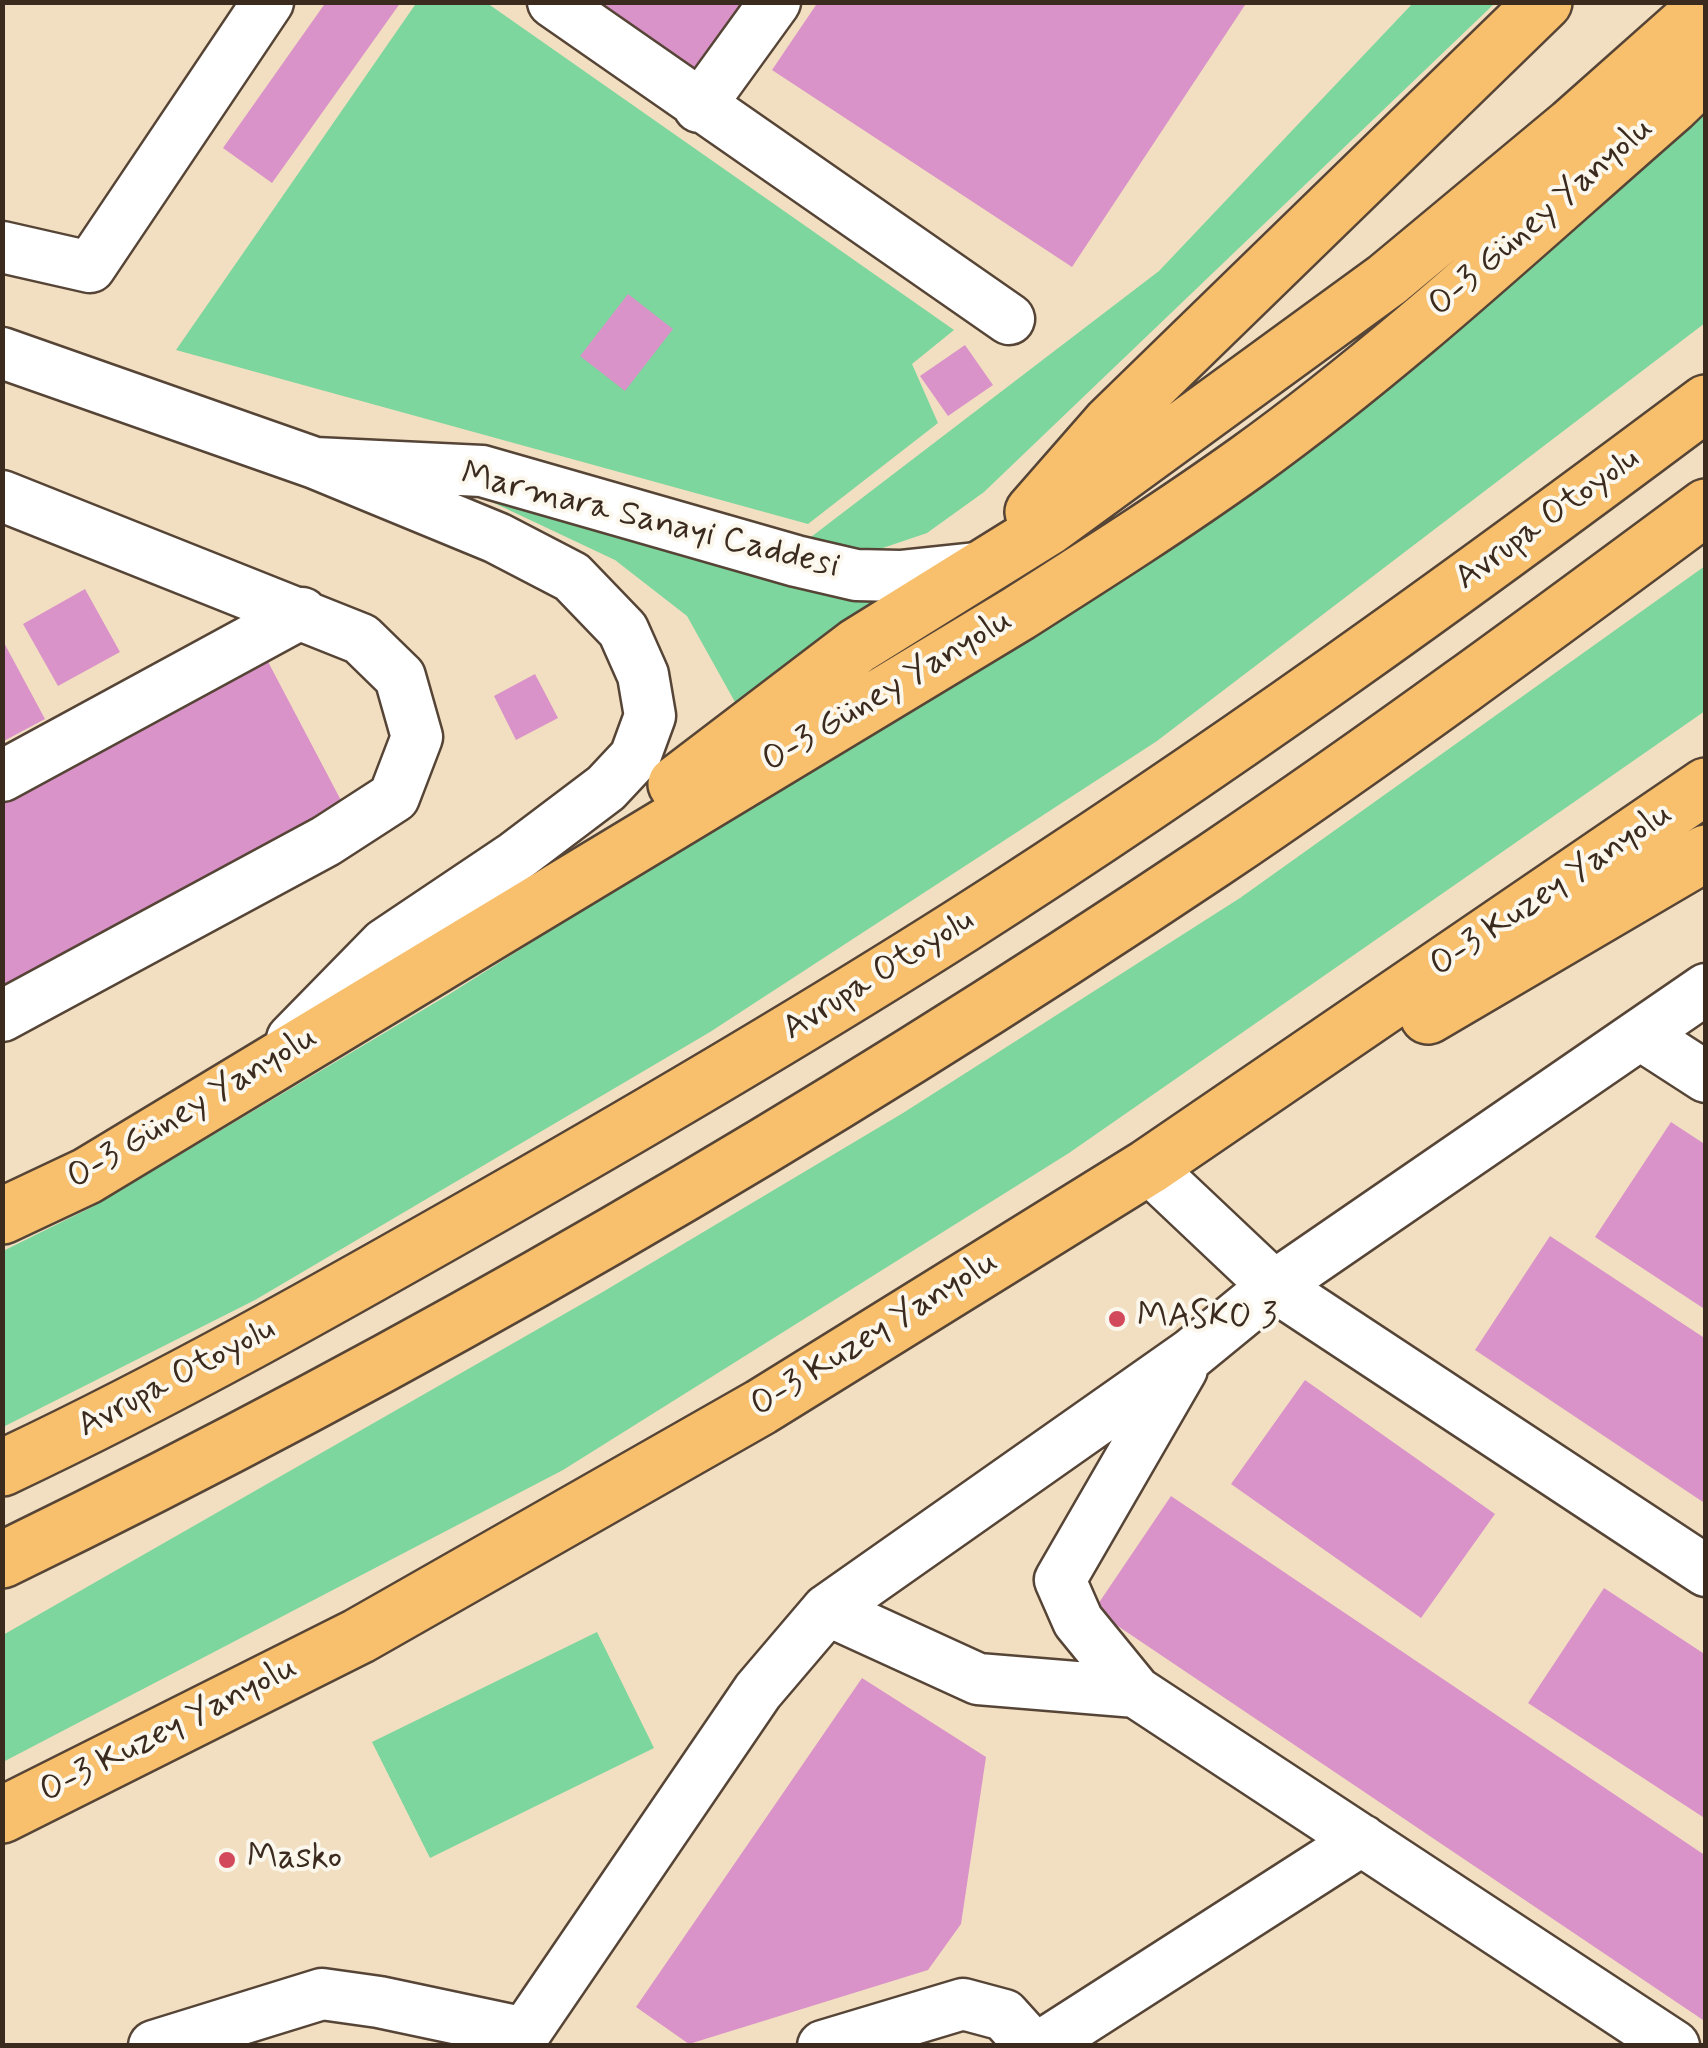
<!DOCTYPE html>
<html>
<head>
<meta charset="utf-8">
<style>
  body { margin:0 }
  #map { position:relative; width:1708px; height:2048px; overflow:hidden; background:#f2dfc1; font-family:Mynerve,sans-serif }
  canvas { display:block }
  .frame { position:absolute; inset:0; border:5px solid #3b2a1e; pointer-events:none }
</style>
</head>
<body>
<div id="map">
<canvas width="1708" height="2048"></canvas>
<div class="frame"></div>
</div>
<script>
const g = document.querySelector('canvas').getContext('2d');
g.lineJoin = 'round';
function fillPath(path, color) {
  g.fillStyle = color;
  g.fill(path, 'evenodd');
}
function strokePath(path, color, width, dash) {
  g.strokeStyle = color;
  g.lineWidth = width;
  g.lineCap = dash ? 'butt' : 'round';
  g.setLineDash(dash || []);
  g.stroke(path);
}
function write(font, color, halo, rows, align = 'center') {
  g.font = font + ' Mynerve,sans-serif';
  g.lineWidth = 8;
  g.setLineDash([]);
  g.textBaseline = 'middle';
  g.strokeStyle = halo;
  g.fillStyle = color;
  for (const [text, x, y, turn = 0] of rows) {
    g.save();
    g.translate(x, y);
    g.rotate((+turn || 0) * Math.PI / 180);
    g.textAlign = isNaN(turn) ? turn : align;
    if (halo) g.strokeText(text, 0, 0);
    g.fillText(text, 0, 0);
    g.restore();
  }
}
fillPath(new Path2D(`
  M 417,2 L 487,3 L 954,330 L 912,364 L 938,423 L 808,524 L 176,350 Z
  M 1413,3 L 1495,3 L 984,492 L 927,533 L 871,552 L 811,537 L 1159,271 Z
  M 1705,111 L 1705,323 L 1157,741 L 710,1032 L 255,1300 L 3,1427 L 3,1251 L 92,1207 L 448,995 L 894,714 L 1130,575 L 1369,397 Z
  M 492,502 L 879,604 L 740,711 L 687,616 L 615,560 Z
  M 1705,566 L 1705,711 L 1069,1153 L 563,1470 L 3,1762 L 3,1635 L 601,1293 L 903,1113 L 1240,898 Z
  M 597,1632 L 654,1748 L 430,1858 L 372,1742 Z`), '#7cd69d');
fillPath(new Path2D(`
  M 326,2 L 401,2 L 272,183 L 223,148 Z
  M 576,2 L 743,2 L 689,80 Z
  M 818,2 L 1247,2 L 1072,267 L 772,70 Z
  M 628,294 L 673,329 L 625,391 L 580,356 Z
  M 965,345 L 993,385 L 948,416 L 920,376 Z
  M 85,589 L 120,652 L 58,686 L 23,624 Z
  M 2,639 L 45,719 L 2,742 Z
  M 265,656 L 345,808 L 2,995 L 2,799 Z
  M 535,674 L 558,718 L 516,740 L 494,696 Z
  M 1671,1122 L 1706,1145 L 1706,1310 L 1595,1237 Z
  M 1550,1236 L 1706,1339 L 1706,1504 L 1475,1350 Z
  M 1305,1380 L 1495,1514 L 1421,1618 L 1231,1484 Z
  M 1171,1496 L 1706,1856 L 1706,2022 L 1094,1610 Z
  M 1604,1588 L 1706,1655 L 1706,1819 L 1528,1703 Z
  M 862,1678 L 986,1757 L 961,1924 L 928,1970 L 689,2044 L 636,2007 Z`), '#d993c8');
const minor = new Path2D(`
  M 553,2 L 1009,319
  M 699,107 L 775,2
  M 2,247 L 90,267 L 268,2
  M 2,353 L 315,463
  M 2,496 L 361,639 L 400,677 L 417,737 L 394,797 L 326,841 L 2,1016
  M 2,776 L 302,613
  M 1641,1035 L 1706,1077
  M 292,1039 L 385,944 L 516,856 L 606,788 L 635,757 L 650,716 L 643,675 L 623,630 L 572,577 L 497,538 L 315,463 L 482,471 L 796,561 L 856,575 L 900,576 L 985,567
  M 1148,1167 L 1274,1286 L 1706,1571
  M 827,1610 L 978,1679 L 1136,1692 L 1674,2046
  M 1136,1692 L 1078,1621 L 1060,1580 L 1182,1369
  M 154,2046 L 322,1994 L 379,2002 L 525,2033
  M 516,2046 L 758,1691 L 827,1610 L 1191,1354 L 1274,1286 L 1706,989
  M 823,2046 L 963,2004 L 1004,2015 L 1032,2046
  M 1041,2046 L 1362,1840`);
const major = new Path2D(`
  M 1033,512 L 1110,424 L 1544,2
  M 676,784 L 857,646 L 1047,528 L 1387,280 L 1572,126 L 1706,7
  M 1428,1016 L 1706,853
  M 2,1216 L 87,1176 L 1019,613 C 1096,564 1173,515 1247,462 C 1397,354 1533,226 1672,105 L 1706,72
  M 2,1815 L 359,1636 L 761,1407 L 1148,1167 L 1706,786`);
const highway = new Path2D(`
  M 2,1468 C 170,1389 332,1297 492,1206 C 650,1116 808,1023 961,926 C 1217,763 1463,585 1706,403
  M 2,1560 C 422,1356 827,1119 1214,860 C 1382,747 1544,627 1706,507`);
strokePath(minor, '#564536', 55);
strokePath(major, '#564536', 60);
strokePath(highway, '#564536', 60);
strokePath(minor, '#fff', 50);
strokePath(major, '#f8bf6c', 55);
strokePath(highway, '#f8bf6c', 55);
for (const [x, y, r, color] of [
  [1117,1319,10,"#d1495b"],
  [227,1860,10,"#d1495b"]
]) {
  const dot = new Path2D();
  dot.arc(x, y, r, 0, 2 * Math.PI);
  g.fillStyle = color;
  g.fill(dot);
  strokePath(dot, '#fbf7ec', 4);
}
write('35px', '#3b2a1e', '#fbf7ec', [
  ["O-3 Güney Yanyolu",1542,218,-41],
  ["Avrupa Otoyolu",1548,520,-36],
  ["Marmara Sanayi Caddesi",650,522,14],
  ["O-3 Güney Yanyolu",888,692,-31],
  ["O-3 Kuzey Yanyolu",1552,891,-34],
  ["Avrupa Otoyolu",879,976,-32],
  ["O-3 Güney Yanyolu",193,1109,-31],
  ["O-3 Kuzey Yanyolu",875,1335,-32],
  ["Avrupa Otoyolu",177,1379,-28],
  ["O-3 Kuzey Yanyolu",169,1731,-27]
]);
write('35px', '#3b2a1e', '#fbf7ec', [
  ["MASKO 3",1137,1319],
  ["Masko",247,1860]
], 'left');
</script>
</body>
</html>
